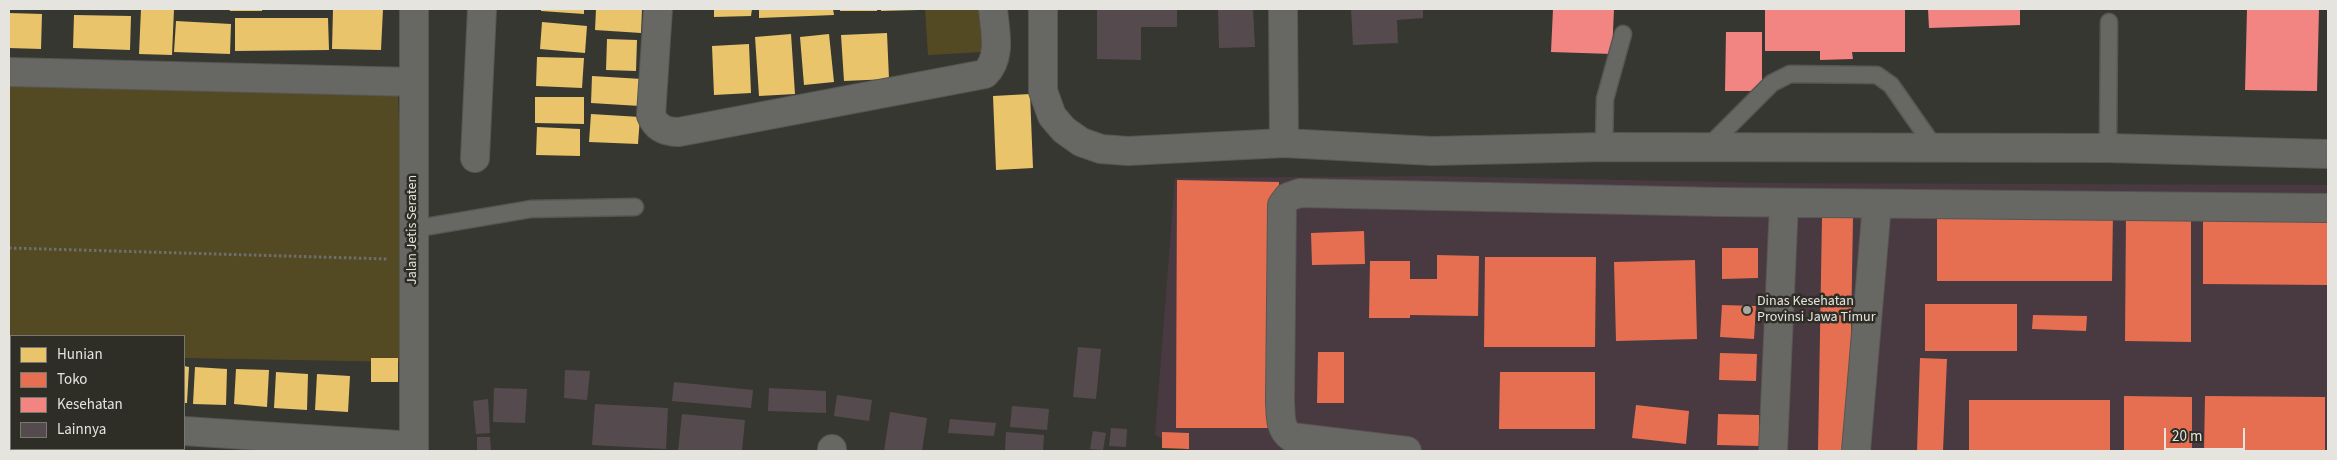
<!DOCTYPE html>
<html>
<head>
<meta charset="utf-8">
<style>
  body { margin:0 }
  #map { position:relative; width:2337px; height:460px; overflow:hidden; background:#373732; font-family:"Source Sans 3",sans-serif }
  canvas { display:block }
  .frame { position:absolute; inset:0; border:10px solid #e5e4df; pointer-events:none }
  .legend { position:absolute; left:10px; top:335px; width:175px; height:115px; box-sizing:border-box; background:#2f2e26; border:1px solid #787770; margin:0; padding:6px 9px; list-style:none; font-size:15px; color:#e5e4df }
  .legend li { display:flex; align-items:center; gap:10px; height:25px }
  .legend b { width:25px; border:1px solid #787770 }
  .scale { position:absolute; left:2164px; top:428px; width:81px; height:22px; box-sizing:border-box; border:2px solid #e5e4df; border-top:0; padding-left:6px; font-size:15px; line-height:18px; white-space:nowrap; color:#e5e4df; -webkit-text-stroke:4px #2f2e26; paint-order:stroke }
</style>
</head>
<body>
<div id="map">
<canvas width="2337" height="460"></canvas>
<div class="frame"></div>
<ul class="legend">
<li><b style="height:14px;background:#e9c46a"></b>Hunian</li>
<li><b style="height:14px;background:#e76f51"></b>Toko</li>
<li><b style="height:14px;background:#f28482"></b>Kesehatan</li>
<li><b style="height:14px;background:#554b4f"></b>Lainnya</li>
</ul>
<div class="scale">20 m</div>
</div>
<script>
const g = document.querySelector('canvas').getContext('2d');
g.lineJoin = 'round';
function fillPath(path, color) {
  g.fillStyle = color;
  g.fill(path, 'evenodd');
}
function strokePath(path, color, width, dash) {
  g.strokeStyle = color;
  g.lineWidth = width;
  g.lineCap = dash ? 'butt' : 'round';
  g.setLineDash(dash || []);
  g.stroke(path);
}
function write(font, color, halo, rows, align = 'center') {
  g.font = font + ' "Source Sans 3",sans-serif';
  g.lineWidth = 5;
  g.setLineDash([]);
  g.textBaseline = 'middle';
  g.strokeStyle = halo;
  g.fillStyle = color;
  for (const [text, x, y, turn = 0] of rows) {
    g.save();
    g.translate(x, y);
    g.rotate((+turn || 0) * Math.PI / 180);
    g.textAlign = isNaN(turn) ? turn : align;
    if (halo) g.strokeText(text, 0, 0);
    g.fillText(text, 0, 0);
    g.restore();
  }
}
fillPath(new Path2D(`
  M 1429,176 L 1773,183 L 2328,185 L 2328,451 L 1188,451 L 1155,435 L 1175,178 Z`), '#493940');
fillPath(new Path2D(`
  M 925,9 L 979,9 L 982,52 L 928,55 Z
  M 9,84 L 398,94 L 408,362 L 184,358 L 184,336 L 11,336 L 11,354 L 9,354 Z`), '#534a24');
fillPath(new Path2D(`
  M 141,9 L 174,9 L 172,55 L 139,54 Z
  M 229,9 L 262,9 L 262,11 L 230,11 Z
  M 333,9 L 383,9 L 381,50 L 332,49 Z
  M 541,9 L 584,9 L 584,14 L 541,11 Z
  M 596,9 L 642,9 L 641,33 L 595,30 Z
  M 714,9 L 752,9 L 751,16 L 714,17 Z
  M 759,9 L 833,9 L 834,15 L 759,18 Z
  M 840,9 L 877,9 L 877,11 L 840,11 Z
  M 881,9 L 918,9 L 918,10 L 881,11 Z
  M 9,13 L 42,14 L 41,49 L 9,48 Z
  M 74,15 L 131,16 L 130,50 L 73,48 Z
  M 235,18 L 328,18 L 329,50 L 235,51 Z
  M 176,21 L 231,24 L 230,54 L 174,52 Z
  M 542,22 L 587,26 L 585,53 L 540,49 Z
  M 887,33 L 889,79 L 844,81 L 841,35 Z
  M 791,34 L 795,94 L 759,96 L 755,37 Z
  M 829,34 L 834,82 L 804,85 L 800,37 Z
  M 607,39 L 637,40 L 636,71 L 606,70 Z
  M 749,44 L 751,93 L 714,95 L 712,46 Z
  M 537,57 L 584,58 L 582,88 L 536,86 Z
  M 592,76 L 642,79 L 640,106 L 591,103 Z
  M 1030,94 L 1033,168 L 996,170 L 993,96 Z
  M 535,97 L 584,97 L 584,124 L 535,123 Z
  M 591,114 L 640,117 L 638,144 L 589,142 Z
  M 537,127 L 580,129 L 580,156 L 536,155 Z
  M 371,358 L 398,358 L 398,382 L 371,382 Z
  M 184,366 L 189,367 L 187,403 L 184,403 Z
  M 195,367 L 227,369 L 226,405 L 193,404 Z
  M 236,369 L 269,370 L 267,407 L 234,404 Z
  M 276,372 L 308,374 L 307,410 L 274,408 Z
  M 317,374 L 350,376 L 348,412 L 315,410 Z
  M 33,449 L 66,449 L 66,451 L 33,451 Z
  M 74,449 L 107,449 L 107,451 L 74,451 Z`), '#e9c46a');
fillPath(new Path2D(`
  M 1177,180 L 1279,182 L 1278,292 L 1269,428 L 1176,428 Z
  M 1937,211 L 2113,212 L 2112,281 L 1937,281 Z
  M 2126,212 L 2191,212 L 2191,342 L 2125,341 Z
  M 2203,214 L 2328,214 L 2328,285 L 2203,284 Z
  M 1822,217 L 1853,217 L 1849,451 L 1818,451 Z
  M 1364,231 L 1365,264 L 1312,265 L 1311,233 Z
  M 1722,248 L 1758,248 L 1758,278 L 1722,279 Z
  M 1437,255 L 1479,256 L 1478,316 L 1410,315 L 1410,318 L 1369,318 L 1370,261 L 1410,261 L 1410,279 L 1437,279 Z
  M 1485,257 L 1596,257 L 1595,347 L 1484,347 Z
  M 1695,260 L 1697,339 L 1616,341 L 1614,262 Z
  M 1925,304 L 2017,304 L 2017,351 L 1925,351 Z
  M 1722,305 L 1756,306 L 1754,339 L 1720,337 Z
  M 2033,315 L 2087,316 L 2086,331 L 2032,329 Z
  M 1318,352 L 1344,352 L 1344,403 L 1317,403 Z
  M 1720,353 L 1757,354 L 1756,381 L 1719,380 Z
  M 1920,358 L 1947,359 L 1943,451 L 1917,451 Z
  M 1500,372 L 1595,372 L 1595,429 L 1499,429 Z
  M 2124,396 L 2192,397 L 2192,451 L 2124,451 Z
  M 2205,396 L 2325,397 L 2325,451 L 2204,451 Z
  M 1969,400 L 2110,400 L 2110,451 L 1969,451 Z
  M 1636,405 L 1689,411 L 1686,444 L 1632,438 Z
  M 1718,414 L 1759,415 L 1759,446 L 1717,445 Z
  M 1162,432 L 1189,433 L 1189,449 L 1162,448 Z`), '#e76f51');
fillPath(new Path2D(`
  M 1553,9 L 1614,9 L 1612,54 L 1551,52 Z
  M 1765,9 L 1905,9 L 1905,52 L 1852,52 L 1853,59 L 1820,60 L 1820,51 L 1765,51 Z
  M 1928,9 L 2020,9 L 2020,25 L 1929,28 Z
  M 2247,9 L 2319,9 L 2317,91 L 2245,90 Z
  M 1726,32 L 1762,32 L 1762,91 L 1725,91 Z`), '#f28482');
fillPath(new Path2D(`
  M 1097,9 L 1177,9 L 1177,27 L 1141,27 L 1141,60 L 1097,59 Z
  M 1218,9 L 1253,9 L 1255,47 L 1219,48 Z
  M 1351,9 L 1423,9 L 1423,18 L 1397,20 L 1398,43 L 1353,45 Z
  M 1078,347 L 1101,349 L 1096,399 L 1073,397 Z
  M 565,370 L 590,371 L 587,400 L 564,398 Z
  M 674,382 L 753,390 L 751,408 L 672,401 Z
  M 494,388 L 527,389 L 525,423 L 493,422 Z
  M 769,388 L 826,391 L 826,413 L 768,411 Z
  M 837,395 L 872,400 L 869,421 L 834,416 Z
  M 488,399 L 490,433 L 476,434 L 473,401 Z
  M 595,404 L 668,408 L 666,449 L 592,445 Z
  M 1012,406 L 1049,409 L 1047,430 L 1010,427 Z
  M 890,412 L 927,418 L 922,451 L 884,451 Z
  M 682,414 L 745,420 L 742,451 L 678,451 Z
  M 950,419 L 996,423 L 994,436 L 948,433 Z
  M 1111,428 L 1127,429 L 1126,447 L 1109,446 Z
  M 1093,431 L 1106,433 L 1103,450 L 1090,449 Z
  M 1006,432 L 1044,435 L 1043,451 L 1005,450 Z
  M 477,437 L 490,437 L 491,450 L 477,451 Z`), '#554b4f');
const service = new Path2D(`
  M 1604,147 L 1605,99 L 1623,34
  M 1707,148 L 1772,83 L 1790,74 L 1877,75 L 1891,85 L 1935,148
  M 2108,148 L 2109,22
  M 413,229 L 531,209 L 635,207`);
const minor = new Path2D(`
  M 658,9 L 651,115 C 656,128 665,132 679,132 L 985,74 C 1002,57 995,32 993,9
  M 1043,9 L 1043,91 L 1052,116 L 1064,130 L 1081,142 L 1101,149 L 1128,151 L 1284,143 L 1432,151 L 1604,147 L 2108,148 L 2328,154
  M 1283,9 L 1284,143
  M 9,72 L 413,82
  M 475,158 L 482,9
  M 9,420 L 11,420
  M 184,431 L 414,446
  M 832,451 L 832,449
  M 1407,451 L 1291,437 C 1279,429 1281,414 1280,401 L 1282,205 L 1288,197 L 1300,193 L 1720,202 L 2328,208
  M 1773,451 L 1784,203
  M 1856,451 L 1877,204`);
const tertiary = new Path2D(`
  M 414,9 L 414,451`);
strokePath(service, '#565652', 19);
strokePath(minor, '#565652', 30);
strokePath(tertiary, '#565652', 30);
strokePath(new Path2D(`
  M 9,248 L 388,259`), '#6f6e6c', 3, [2.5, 2.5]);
strokePath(service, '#676763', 16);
strokePath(minor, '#676763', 28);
strokePath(tertiary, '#676763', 28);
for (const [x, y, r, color] of [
  [1747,310,5,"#a8a7a2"]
]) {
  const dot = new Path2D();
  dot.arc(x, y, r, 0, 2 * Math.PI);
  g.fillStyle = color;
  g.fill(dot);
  strokePath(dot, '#2f2e26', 2);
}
write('14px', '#e5e4df', '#2f2e26', [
  ["Jalan Jetis Seraten",413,230,-90]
]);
write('14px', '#e5e4df', '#2f2e26', [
  ["Dinas Kesehatan",1757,302],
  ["Provinsi Jawa Timur",1757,318]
], 'left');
</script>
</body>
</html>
